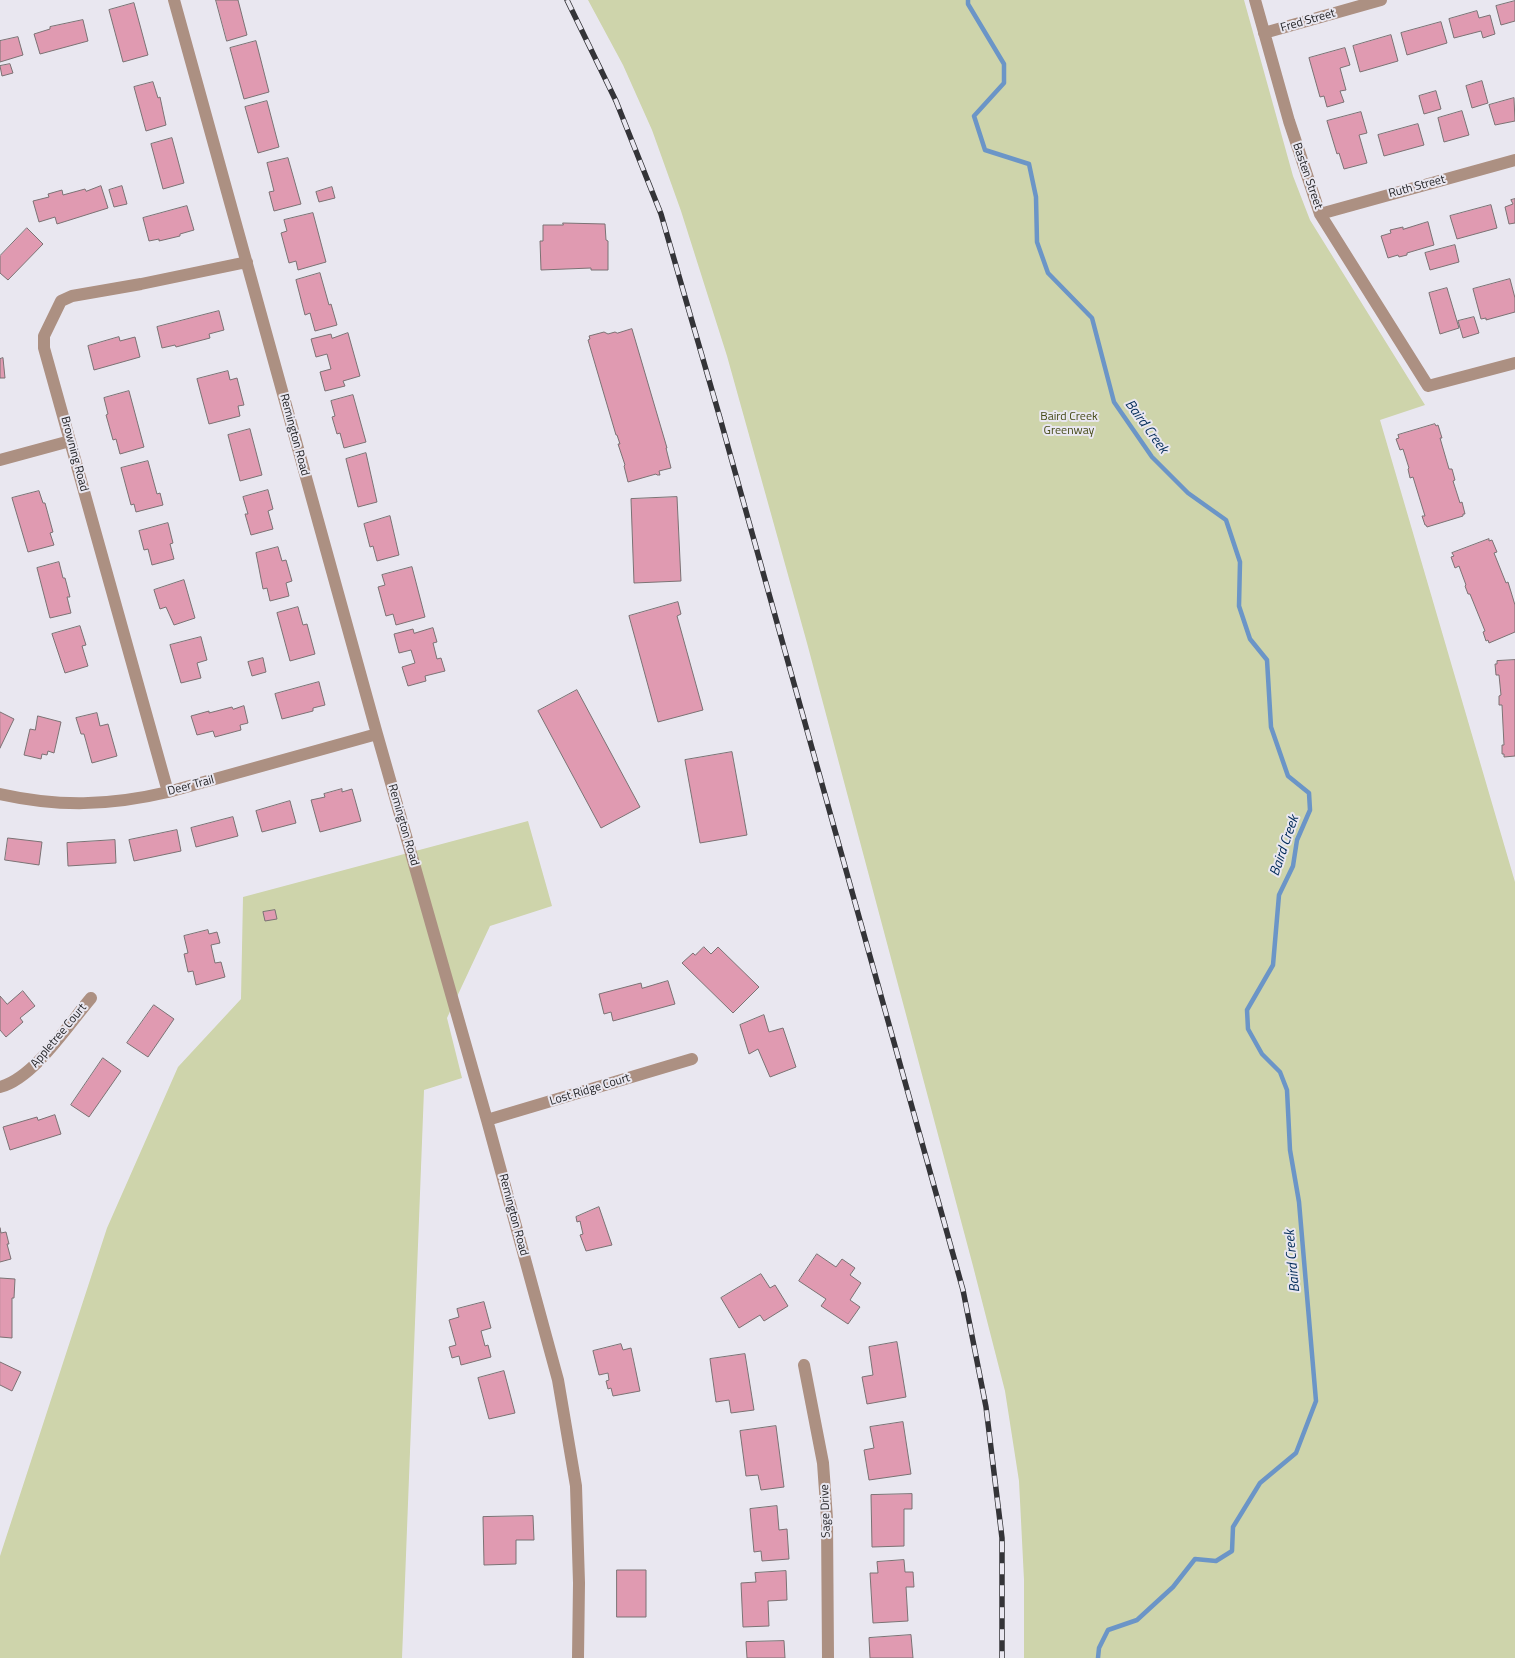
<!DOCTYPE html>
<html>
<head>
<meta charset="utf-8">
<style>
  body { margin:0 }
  canvas { display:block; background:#e9e7f0 }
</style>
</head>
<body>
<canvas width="1515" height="1658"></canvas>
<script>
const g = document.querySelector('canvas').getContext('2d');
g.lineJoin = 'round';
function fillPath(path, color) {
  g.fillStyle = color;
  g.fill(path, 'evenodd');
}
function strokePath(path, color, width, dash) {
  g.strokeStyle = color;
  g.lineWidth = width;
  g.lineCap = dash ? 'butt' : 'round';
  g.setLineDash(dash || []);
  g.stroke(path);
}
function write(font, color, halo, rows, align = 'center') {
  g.font = font + ' "Titillium Web",sans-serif';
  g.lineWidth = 4;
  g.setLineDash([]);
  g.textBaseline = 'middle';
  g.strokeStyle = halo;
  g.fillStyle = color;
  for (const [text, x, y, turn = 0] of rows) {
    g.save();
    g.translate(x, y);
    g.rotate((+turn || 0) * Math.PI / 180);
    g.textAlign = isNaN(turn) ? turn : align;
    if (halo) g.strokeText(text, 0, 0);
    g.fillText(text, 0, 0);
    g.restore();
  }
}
fillPath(new Path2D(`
  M 588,0 L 1244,0 L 1293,176 L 1310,220 L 1425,405 L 1380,420 L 1515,882 L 1515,1658 L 1024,1658 L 1024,1580 L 1019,1481 L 1005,1391 L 973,1266 L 807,643 L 727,356 L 681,211 L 652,130 L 623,65 Z
  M 528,821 L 552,906 L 490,926 L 447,1018 L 462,1078 L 424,1090 L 402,1658 L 0,1658 L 0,1556 L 107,1228 L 178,1067 L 241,999 L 243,897 Z`), '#ced4ab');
strokePath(new Path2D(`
  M 968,0 L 968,4 L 1004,64 L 1004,83 L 974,116 L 985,150 L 1029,164 L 1036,197 L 1037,242 L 1048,273 L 1092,318 L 1114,402 L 1152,457 L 1188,493 L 1226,520 L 1240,562 L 1239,606 L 1250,639 L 1267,660 L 1271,727 L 1288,776 L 1309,793 L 1310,810 L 1297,840 L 1293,866 L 1279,895 L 1273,965 L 1247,1010 L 1248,1029 L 1262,1054 L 1280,1072 L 1287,1090 L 1290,1150 L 1299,1202 L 1316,1401 L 1296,1453 L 1260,1483 L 1233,1527 L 1232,1551 L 1216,1561 L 1195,1559 L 1173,1587 L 1137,1620 L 1108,1630 L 1099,1648 L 1098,1658`), '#6b95c7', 4.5);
const building = new Path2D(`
  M 216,0 L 238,0 L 247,35 L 227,41 Z
  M 1515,1 L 1515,21 L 1501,25 L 1496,6 Z
  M 134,3 L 148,55 L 123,62 L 109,10 Z
  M 1477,11 L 1479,18 L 1490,15 L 1495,34 L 1483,38 L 1481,31 L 1454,38 L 1449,19 Z
  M 83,20 L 88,41 L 40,54 L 34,34 L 50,29 L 50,27 Z
  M 1441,22 L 1447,43 L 1407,55 L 1401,33 Z
  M 1391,35 L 1398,61 L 1360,72 L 1353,46 Z
  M 18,37 L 23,55 L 0,62 L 0,41 Z
  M 256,41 L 269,92 L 244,99 L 230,48 Z
  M 1345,48 L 1350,65 L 1340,68 L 1346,90 L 1340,91 L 1344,102 L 1327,107 L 1324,96 L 1320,97 L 1309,58 Z
  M 10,64 L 13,73 L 2,76 L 0,66 Z
  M 1482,81 L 1488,103 L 1472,108 L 1466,86 Z
  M 153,82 L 158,98 L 160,97 L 166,125 L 146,131 L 134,87 Z
  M 1436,91 L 1441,109 L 1424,114 L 1419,96 Z
  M 1514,98 L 1515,121 L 1495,125 L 1489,105 Z
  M 267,101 L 279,147 L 258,153 L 245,107 Z
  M 1462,111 L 1469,135 L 1444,142 L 1438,118 Z
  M 1361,112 L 1367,133 L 1359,135 L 1367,163 L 1344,169 L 1339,153 L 1337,154 L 1327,121 Z
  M 1418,124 L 1424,145 L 1384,156 L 1378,135 Z
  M 172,138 L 184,183 L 163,189 L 151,144 Z
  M 288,158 L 301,204 L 274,211 L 269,192 L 274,191 L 267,163 Z
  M 101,186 L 108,208 L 57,224 L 55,217 L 39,222 L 33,201 L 49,197 L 48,194 L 62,190 L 63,195 L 85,189 L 86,191 Z
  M 122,186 L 127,204 L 114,207 L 109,190 Z
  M 332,187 L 335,198 L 319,202 L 316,192 Z
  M 1515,199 L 1515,223 L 1509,224 L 1505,207 L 1513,204 L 1511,200 Z
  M 1491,205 L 1497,228 L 1457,239 L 1450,216 Z
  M 187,206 L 194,230 L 180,234 L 180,236 L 159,241 L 159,239 L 149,241 L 143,218 Z
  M 313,213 L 326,262 L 298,270 L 296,261 L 289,263 L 281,233 L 287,231 L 284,220 Z
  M 1428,222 L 1434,245 L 1407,253 L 1407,255 L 1399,257 L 1398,255 L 1388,258 L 1381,236 L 1391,233 L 1390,230 L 1403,227 L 1403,229 Z
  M 563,223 L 605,224 L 606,240 L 608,241 L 608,270 L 591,270 L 591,268 L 541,270 L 540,241 L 543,241 L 543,225 L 563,225 Z
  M 27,228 L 43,244 L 8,280 L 0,273 L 0,256 Z
  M 1455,245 L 1459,262 L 1430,270 L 1425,253 Z
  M 320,273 L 329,305 L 331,304 L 337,325 L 315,331 L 310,313 L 305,315 L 296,280 Z
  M 1510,279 L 1515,298 L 1515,312 L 1486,320 L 1486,318 L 1481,319 L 1473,289 Z
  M 1447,288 L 1459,328 L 1440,334 L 1429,293 Z
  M 219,311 L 224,330 L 209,334 L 210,338 L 176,347 L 175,345 L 162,348 L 157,327 Z
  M 1474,317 L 1479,333 L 1463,338 L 1458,321 Z
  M 632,329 L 667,448 L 666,448 L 671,468 L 659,471 L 660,475 L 657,475 L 656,474 L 628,482 L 624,466 L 625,465 L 618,444 L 620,444 L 617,435 L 616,435 L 588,340 L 590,339 L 589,336 L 604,332 L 608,334 L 615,332 L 617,333 Z
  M 348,333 L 360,376 L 343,381 L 345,386 L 325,391 L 320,372 L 331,369 L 327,354 L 316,357 L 311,339 L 331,334 L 332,338 Z
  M 119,337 L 120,341 L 135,337 L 140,357 L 94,370 L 88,346 Z
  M 3,358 L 5,378 L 0,378 L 0,359 Z
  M 228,371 L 230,380 L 237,378 L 244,405 L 238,406 L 240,416 L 209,424 L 197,379 Z
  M 129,391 L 144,447 L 120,454 L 116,439 L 113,440 L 106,415 L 108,414 L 104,398 Z
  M 353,395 L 366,442 L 344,448 L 340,433 L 337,434 L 332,417 L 335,416 L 331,401 Z
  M 1435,424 L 1436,426 L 1438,425 L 1442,438 L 1440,438 L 1449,469 L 1452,469 L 1455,480 L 1453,481 L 1460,503 L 1462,502 L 1465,514 L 1463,514 L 1463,516 L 1427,527 L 1426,525 L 1425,525 L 1422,516 L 1425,516 L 1413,477 L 1410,478 L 1408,469 L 1409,468 L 1403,449 L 1400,450 L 1396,439 L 1399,438 L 1398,435 Z
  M 250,429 L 262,475 L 240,481 L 228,435 Z
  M 366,453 L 377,502 L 358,507 L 346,459 Z
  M 148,461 L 157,494 L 160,493 L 163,505 L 136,512 L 134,504 L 131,505 L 121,468 Z
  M 268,490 L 273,509 L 268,511 L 273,529 L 251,535 L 245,514 L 248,514 L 243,497 Z
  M 39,491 L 43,503 L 45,503 L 53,532 L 50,533 L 54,545 L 28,552 L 12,498 Z
  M 677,497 L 681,581 L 634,583 L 631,499 Z
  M 390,516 L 399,555 L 377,561 L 373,546 L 370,547 L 364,524 Z
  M 168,523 L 173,543 L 170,544 L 174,559 L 152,565 L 148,549 L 144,550 L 139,531 Z
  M 1489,539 L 1489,541 L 1492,540 L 1497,552 L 1494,553 L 1506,583 L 1508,582 L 1515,605 L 1515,632 L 1489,643 L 1488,640 L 1486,641 L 1483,632 L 1485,631 L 1470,594 L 1468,594 L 1465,586 L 1466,585 L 1459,566 L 1455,568 L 1451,557 L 1454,556 L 1452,553 Z
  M 278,547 L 282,561 L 286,560 L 292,581 L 286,583 L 289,596 L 270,601 L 267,588 L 263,589 L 256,553 Z
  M 59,562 L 63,578 L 65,578 L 70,597 L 67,597 L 71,613 L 50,618 L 37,568 Z
  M 412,567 L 425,617 L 396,625 L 393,614 L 386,616 L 378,587 L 385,585 L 382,575 Z
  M 184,580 L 195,618 L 174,625 L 166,607 L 160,609 L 154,590 Z
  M 678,602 L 681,614 L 677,616 L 703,710 L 658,722 L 629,616 Z
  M 298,607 L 303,625 L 307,624 L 315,654 L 290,661 L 277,613 Z
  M 80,626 L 86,645 L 82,646 L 88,666 L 65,673 L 52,634 Z
  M 433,628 L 437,642 L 433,643 L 437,659 L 441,658 L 445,671 L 425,676 L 426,681 L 408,686 L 402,667 L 415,663 L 411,650 L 399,653 L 394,634 L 413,629 L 414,633 Z
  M 201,637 L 207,660 L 197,663 L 201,678 L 181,683 L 170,645 Z
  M 263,658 L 266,672 L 252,676 L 248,662 Z
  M 1515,660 L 1515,756 L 1504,757 L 1504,754 L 1502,754 L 1502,745 L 1504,745 L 1502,705 L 1499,705 L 1499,696 L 1501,695 L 1499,675 L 1496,675 L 1495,664 L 1497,664 L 1497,661 Z
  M 319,682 L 325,705 L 313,708 L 313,711 L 282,719 L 275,694 Z
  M 577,690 L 640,807 L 601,828 L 538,711 Z
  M 244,706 L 248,723 L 240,725 L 241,730 L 215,737 L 213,731 L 197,735 L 191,716 L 209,711 L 209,713 L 232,707 L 233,709 Z
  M 0,712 L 14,719 L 0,748 Z
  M 97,713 L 100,726 L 108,724 L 117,756 L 92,763 L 84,734 L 81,734 L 76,718 Z
  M 38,716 L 61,722 L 54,753 L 48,751 L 47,755 L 42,754 L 41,759 L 24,755 L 30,729 L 35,730 Z
  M 732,752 L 747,835 L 700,843 L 685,760 Z
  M 342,789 L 342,792 L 352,789 L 361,821 L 320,832 L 311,800 L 325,797 L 324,794 Z
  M 290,801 L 296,823 L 262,832 L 256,811 Z
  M 233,817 L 238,836 L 196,847 L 191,828 Z
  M 177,830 L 181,851 L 134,861 L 129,840 Z
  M 8,838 L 42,842 L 39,865 L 5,860 Z
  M 115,840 L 116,863 L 68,866 L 67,843 Z
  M 275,910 L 277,919 L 265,921 L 263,912 Z
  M 208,930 L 209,934 L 217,932 L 220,943 L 211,945 L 215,963 L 221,962 L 225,977 L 196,985 L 193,971 L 188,972 L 184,954 L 188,953 L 184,936 Z
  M 704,947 L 711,954 L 718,947 L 759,987 L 733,1013 L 682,963 L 693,953 L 695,955 Z
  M 668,981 L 675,1004 L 613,1021 L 611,1012 L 604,1014 L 599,994 L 641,983 L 642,988 Z
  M 23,991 L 35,1006 L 20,1018 L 23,1022 L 6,1037 L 0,1030 L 0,996 L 7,1004 Z
  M 154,1005 L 174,1019 L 148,1057 L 127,1043 Z
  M 764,1015 L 769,1032 L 783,1028 L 796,1067 L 770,1077 L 758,1049 L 749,1054 L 740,1025 Z
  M 103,1058 L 121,1071 L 89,1117 L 71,1105 Z
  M 55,1115 L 61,1134 L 10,1150 L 3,1127 L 37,1117 L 38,1120 Z
  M 599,1207 L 612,1245 L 586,1251 L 580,1235 L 583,1234 L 580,1221 L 577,1222 L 576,1217 Z
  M 0,1228 L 1,1233 L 6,1232 L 9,1244 L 7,1244 L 11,1259 L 0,1262 Z
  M 817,1254 L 836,1267 L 842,1259 L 855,1268 L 850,1275 L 861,1283 L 850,1300 L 860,1307 L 848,1324 L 821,1306 L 826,1299 L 799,1281 Z
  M 761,1274 L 770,1288 L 775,1285 L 788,1306 L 764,1321 L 760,1315 L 739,1328 L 721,1298 Z
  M 0,1278 L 15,1279 L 14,1298 L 12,1298 L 12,1338 L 0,1337 Z
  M 484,1302 L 491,1328 L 481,1331 L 485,1346 L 488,1345 L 491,1357 L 461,1365 L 459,1356 L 452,1358 L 449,1347 L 456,1345 L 449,1320 L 459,1317 L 457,1309 Z
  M 897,1342 L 906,1397 L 867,1404 L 862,1377 L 873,1375 L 869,1347 Z
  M 621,1344 L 623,1350 L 631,1348 L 640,1391 L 613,1396 L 611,1388 L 608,1389 L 606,1381 L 609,1380 L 608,1373 L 599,1375 L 593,1351 Z
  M 745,1354 L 754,1410 L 731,1413 L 729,1400 L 716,1402 L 710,1359 Z
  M 0,1362 L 21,1372 L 12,1391 L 0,1385 Z
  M 504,1371 L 515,1413 L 489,1419 L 478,1378 Z
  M 903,1422 L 911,1474 L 869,1480 L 864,1450 L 874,1448 L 870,1427 Z
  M 776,1426 L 784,1487 L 761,1490 L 758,1475 L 746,1476 L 740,1431 Z
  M 912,1494 L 912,1509 L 904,1509 L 904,1546 L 872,1547 L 871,1495 Z
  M 777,1506 L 779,1530 L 787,1529 L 789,1559 L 762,1561 L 761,1551 L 754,1552 L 750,1509 Z
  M 533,1516 L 534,1540 L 516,1540 L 516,1564 L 484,1565 L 483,1517 Z
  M 904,1560 L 905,1572 L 913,1572 L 914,1587 L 906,1587 L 908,1621 L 873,1623 L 870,1573 L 878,1573 L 877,1562 Z
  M 617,1570 L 646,1570 L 646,1617 L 617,1617 Z
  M 786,1571 L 787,1600 L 768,1601 L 769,1626 L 743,1627 L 741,1583 L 756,1582 L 755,1573 Z
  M 911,1635 L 913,1658 L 870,1658 L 869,1638 Z
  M 784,1641 L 785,1658 L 747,1658 L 746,1642 Z`);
fillPath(building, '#e09ab1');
strokePath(building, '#7b7274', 1);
strokePath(new Path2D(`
  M 174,0 L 377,734 L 487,1120 L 558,1380 L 576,1486 L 579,1583 L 578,1658
  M 1255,0 L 1289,121 L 1320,214 L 1428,386 L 1515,363
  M 1264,33 L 1381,0
  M 1320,214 L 1515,160
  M 0,460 L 70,441
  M 168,792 L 44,348 L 44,336 L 61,301 L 72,296 L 141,284 L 247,262
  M 0,794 C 58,807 109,806 168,792 L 377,734
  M 0,1087 C 34,1078 68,1025 91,998
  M 487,1120 L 692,1059
  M 804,1365 L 823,1463 L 827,1519 L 828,1658`), '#ac9082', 12);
const rail = new Path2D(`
  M 567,0 L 616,101 L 661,214 L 720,418 L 963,1290 L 986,1407 L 1002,1538 L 1002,1658`);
strokePath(rail, '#343438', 5.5);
strokePath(rail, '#e9e7f0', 4, [11]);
write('12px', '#1f1f22', '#e9e7f0', [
  ["Fred Street",1308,21,-16],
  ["Basten Street",1307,176,71],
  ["Ruth Street",1417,187,-15],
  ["Remington Road",294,435,75],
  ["Browning Road",74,454,75],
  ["Deer Trail",191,786,-15],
  ["Remington Road",403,825,74],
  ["Appletree Court",59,1036,-50],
  ["Lost Ridge Court",590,1090,-17],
  ["Remington Road",513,1215,75],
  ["Sage Drive",826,1511,-92]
]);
write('12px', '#464b18', '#e9e7f0', [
  ["Baird Creek",1069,417],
  ["Greenway",1069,431]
]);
write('italic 14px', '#002b59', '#e9e7f0', [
  ["Baird Creek",1146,427,54],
  ["Baird Creek",1285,846,-71],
  ["Baird Creek",1293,1261,-95]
]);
</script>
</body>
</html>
